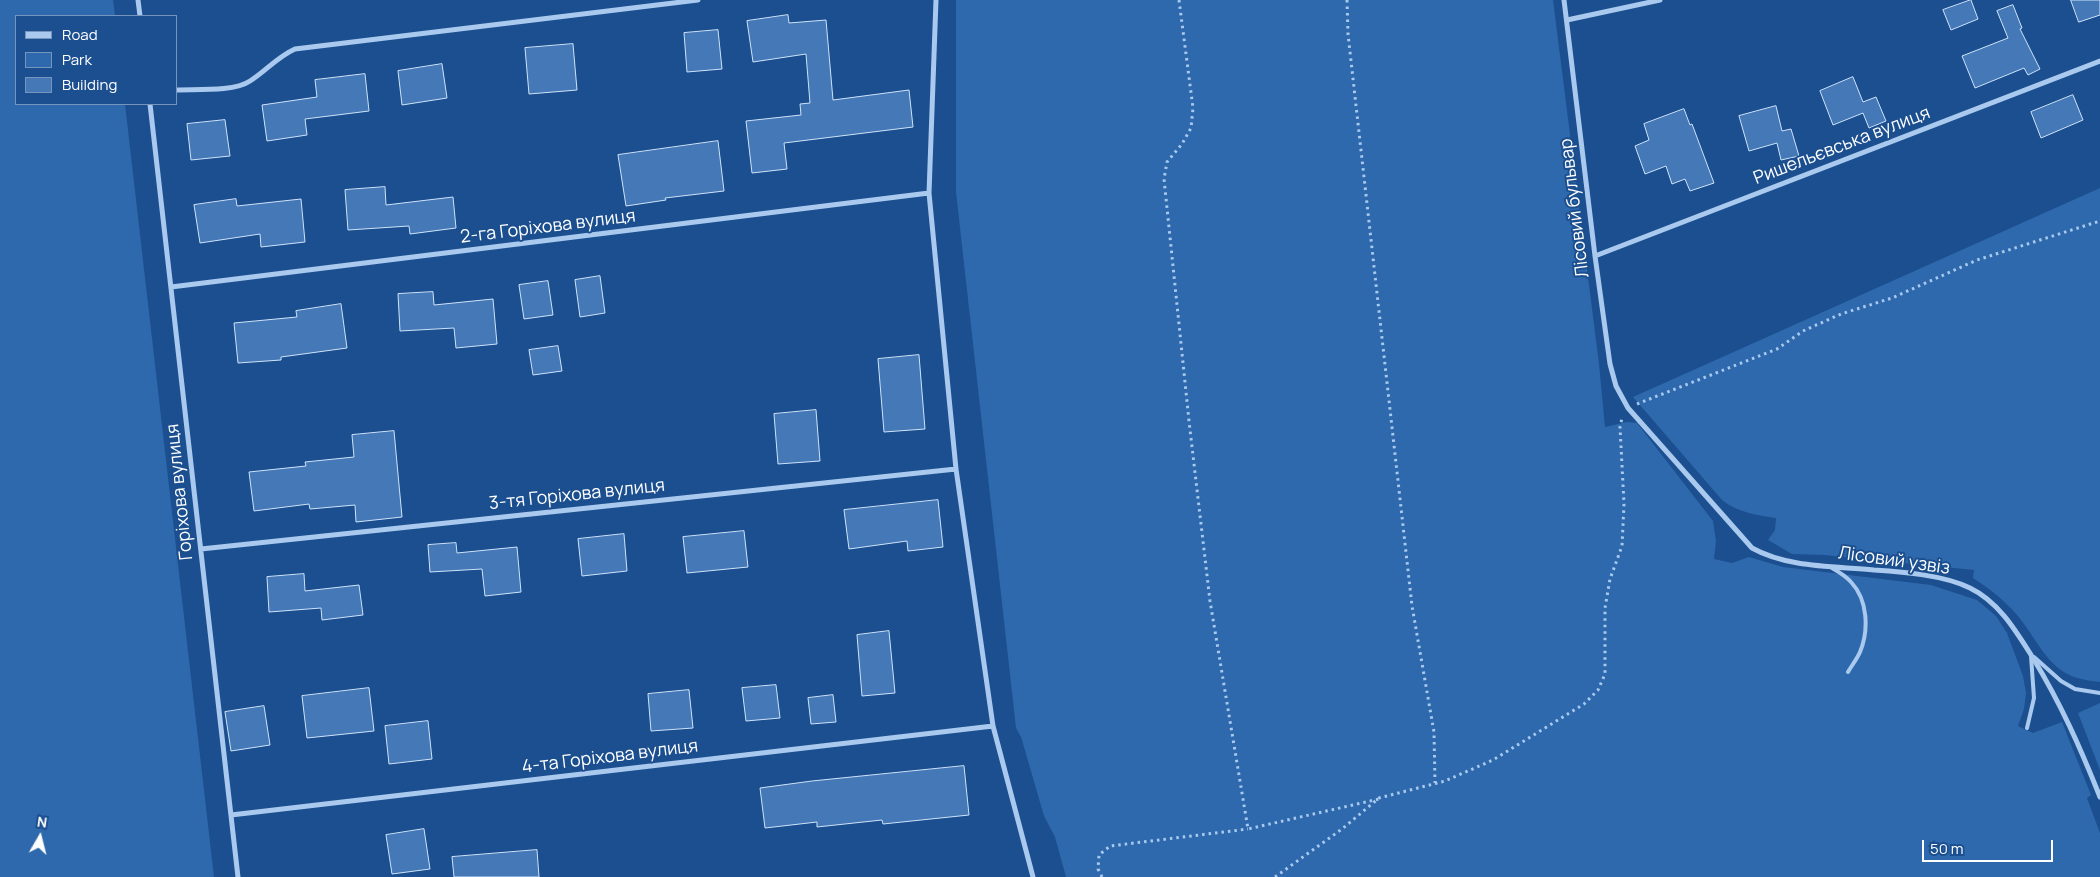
<!DOCTYPE html>
<html>
<head>
<meta charset="utf-8">
<style>
  body { margin:0 }
  #map { position:relative; width:2100px; height:877px; overflow:hidden; background:#1b4f8f; font-family:Manrope,sans-serif }
  canvas { display:block }
  .legend { position:absolute; left:15px; top:15px; width:162px; height:90px; box-sizing:border-box; background:#1b4f8f; border:1px solid #7695bc; margin:0; padding:6px 9px; list-style:none; font-size:15px; color:#fff }
  .legend li { display:flex; align-items:center; gap:10px; height:25px }
  .legend b { width:25px; border:1px solid #7695bc }
  .north { position:absolute; left:15px; top:812px; width:50px; height:50px; -webkit-text-stroke:4px #1b4f8f; paint-order:stroke; rotate:8deg; font-size:14px; font-weight:700; line-height:20px; text-align:center; color:#fff }
  .north::after { content:''; display:block; margin:auto; width:18px; height:22px; background:#fff; clip-path:polygon(50% 0,100% 100%,50% 72%,0 100%) }
  .scale { position:absolute; left:1922px; top:840px; width:131px; height:22px; box-sizing:border-box; border:2px solid #fff; border-top:0; padding-left:6px; font-size:15px; line-height:18px; white-space:nowrap; color:#fff; -webkit-text-stroke:4px #1b4f8f; paint-order:stroke }
</style>
</head>
<body>
<div id="map">
<canvas width="2100" height="877"></canvas>
<ul class="legend">
<li><b style="height:6px;background:#a9c9ee"></b>Road</li>
<li><b style="height:14px;background:#2e69ad"></b>Park</li>
<li><b style="height:14px;background:#4478b7"></b>Building</li>
</ul>
<div class="north">N</div>
<div class="scale">50 m</div>
</div>
<script>
const g = document.querySelector('canvas').getContext('2d');
g.lineJoin = 'round';
function fillPath(path, color) {
  g.fillStyle = color;
  g.fill(path, 'evenodd');
}
function strokePath(path, color, width, dash) {
  g.strokeStyle = color;
  g.lineWidth = width;
  g.lineCap = dash ? 'butt' : 'round';
  g.setLineDash(dash || []);
  g.stroke(path);
}
function write(font, color, halo, rows, align = 'center') {
  g.font = font + ' Manrope,sans-serif';
  g.lineWidth = 4;
  g.setLineDash([]);
  g.textBaseline = 'middle';
  g.strokeStyle = halo;
  g.fillStyle = color;
  for (const [text, x, y, turn = 0] of rows) {
    g.save();
    g.translate(x, y);
    g.rotate((+turn || 0) * Math.PI / 180);
    g.textAlign = isNaN(turn) ? turn : align;
    if (halo) g.strokeText(text, 0, 0);
    g.fillText(text, 0, 0);
    g.restore();
  }
}
fillPath(new Path2D(`
  M 0,0 L 113,0 L 115,16 L 16,16 L 16,104 L 125,104 L 214,877 L 0,877 Z
  M 956,0 L 1553,0 L 1599,364 L 1605,427 L 1627,422 L 1637,423 L 1713,521 L 1716,541 L 1714,559 L 1732,563 L 1749,557 L 1783,567 L 1931,585 L 1977,600 L 1996,616 L 2007,633 L 2023,676 L 2026,693 L 2024,709 L 2018,726 L 2033,733 L 2062,722 L 2091,795 L 2087,798 L 2100,833 L 2100,877 L 1066,877 L 1055,837 L 1044,816 L 1021,737 L 1016,728 L 956,192 Z
  M 2100,188 L 2100,682 C 2093,681 2084,680 2077,678 C 2047,669 2036,637 2017,615 C 2004,600 1990,589 1973,578 L 1974,570 L 1824,555 L 1792,554 L 1768,540 L 1775,530 L 1776,518 C 1756,515 1739,513 1722,500 L 1633,397 Z
  M 2100,703 L 2100,770 L 2078,713 Z`), '#2e69ad');
const building = new Path2D(`
  M 1971,0 L 1978,19 L 1951,30 L 1943,10 Z
  M 2071,0 L 2100,0 L 2100,15 L 2079,22 Z
  M 2013,5 L 2022,28 L 2020,29 L 2040,69 L 2028,75 L 2024,68 L 1975,88 L 1962,56 L 2008,38 L 1997,11 Z
  M 788,15 L 789,23 L 826,20 L 833,100 L 909,90 L 913,127 L 784,143 L 787,169 L 752,173 L 746,121 L 801,115 L 800,104 L 810,103 L 806,54 L 753,62 L 747,21 Z
  M 718,30 L 722,69 L 687,72 L 684,33 Z
  M 573,44 L 577,90 L 529,94 L 525,48 Z
  M 442,64 L 447,98 L 402,105 L 398,71 Z
  M 365,74 L 369,111 L 305,119 L 307,135 L 267,141 L 262,105 L 317,97 L 315,80 Z
  M 1853,77 L 1863,102 L 1876,97 L 1886,121 L 1869,128 L 1863,113 L 1833,125 L 1820,91 Z
  M 2073,95 L 2083,120 L 2041,138 L 2031,112 Z
  M 1776,106 L 1782,131 L 1791,129 L 1799,156 L 1781,160 L 1777,143 L 1749,151 L 1739,116 Z
  M 1684,109 L 1690,125 L 1692,124 L 1714,183 L 1690,191 L 1685,179 L 1672,184 L 1666,166 L 1645,174 L 1635,146 L 1649,140 L 1644,124 Z
  M 225,120 L 230,156 L 191,160 L 187,124 Z
  M 718,141 L 724,191 L 665,198 L 666,200 L 626,206 L 618,155 Z
  M 385,187 L 386,205 L 453,197 L 456,228 L 410,234 L 409,226 L 348,230 L 345,190 Z
  M 236,199 L 237,206 L 301,199 L 305,242 L 261,247 L 260,234 L 200,243 L 194,205 Z
  M 600,276 L 605,313 L 580,317 L 575,280 Z
  M 548,281 L 553,315 L 524,319 L 519,285 Z
  M 433,292 L 434,305 L 493,299 L 497,344 L 456,348 L 454,328 L 400,331 L 398,294 Z
  M 341,304 L 347,348 L 281,357 L 281,360 L 238,363 L 234,323 L 297,317 L 296,311 Z
  M 558,346 L 562,371 L 533,375 L 529,350 Z
  M 919,355 L 925,429 L 884,432 L 878,359 Z
  M 816,410 L 820,461 L 778,464 L 774,414 Z
  M 394,431 L 402,517 L 356,522 L 355,505 L 310,509 L 309,504 L 254,511 L 249,472 L 306,466 L 305,462 L 354,457 L 352,435 Z
  M 938,500 L 943,547 L 908,551 L 907,541 L 849,549 L 844,510 Z
  M 744,531 L 748,567 L 687,573 L 683,537 Z
  M 624,534 L 627,571 L 582,576 L 578,539 Z
  M 456,543 L 457,553 L 517,547 L 521,592 L 485,596 L 482,569 L 430,572 L 428,545 Z
  M 304,574 L 305,591 L 359,585 L 363,615 L 322,620 L 321,608 L 269,612 L 267,577 Z
  M 889,631 L 895,693 L 862,696 L 857,635 Z
  M 776,685 L 780,718 L 746,721 L 742,688 Z
  M 369,688 L 374,731 L 307,738 L 302,696 Z
  M 689,690 L 693,728 L 651,731 L 648,694 Z
  M 833,695 L 836,722 L 811,724 L 808,698 Z
  M 264,706 L 270,745 L 231,751 L 225,712 Z
  M 428,721 L 432,759 L 389,764 L 385,726 Z
  M 964,766 L 969,815 L 883,824 L 882,820 L 817,827 L 817,822 L 765,828 L 760,788 L 812,781 Z
  M 424,829 L 430,869 L 392,874 L 386,835 Z
  M 537,850 L 539,877 L 454,877 L 452,857 Z`);
fillPath(building, '#4478b7');
strokePath(building, '#cfe3fa', 1);
strokePath(new Path2D(`
  M 1179,0 L 1193,108 L 1191,128 L 1182,144 L 1167,162 L 1164,179 L 1189,421 L 1210,601 L 1248,829 L 1379,799
  M 1347,0 L 1348,34 L 1412,606 L 1434,732 L 1435,783
  M 1637,404 L 1777,349 L 1803,331 L 1841,314 L 1892,298 L 1977,260 L 2100,221
  M 1102,877 L 1098,869 L 1099,855 L 1110,846 L 1248,829
  M 1275,877 L 1342,829 L 1379,798 L 1445,781 L 1493,760 L 1584,704 L 1598,690 L 1605,674 L 1605,608 L 1610,579 L 1622,546 L 1624,504 L 1620,427 L 1622,418`), '#a9c9ee', 3, [2.5, 4]);
strokePath(new Path2D(`
  M 1832,568 C 1839,572 1846,576 1851,582 C 1868,600 1869,630 1860,652 C 1857,659 1852,665 1848,672
  M 2034,657 L 2061,681 L 2075,689 L 2100,693
  M 2027,728 L 2034,698 L 2031,656`), '#a9c9ee', 4);
strokePath(new Path2D(`
  M 138,0 L 140,16
  M 936,0 L 929,193 L 956,469 L 993,726 L 1033,877
  M 1564,0 L 1595,256 L 1610,364 L 1616,386 L 1628,408 L 1752,548 C 1788,568 1834,566 1874,570 C 1903,572 1944,575 1970,588 C 1999,602 2016,631 2033,658 C 2061,704 2080,747 2100,797
  M 1567,20 L 1660,0
  M 176,90 C 196,89 234,92 250,81 C 266,71 277,57 295,49 L 698,0
  M 150,104 L 238,877
  M 1595,256 L 2100,61
  M 171,287 L 929,193
  M 201,549 L 956,469
  M 231,815 L 993,726`), '#a9c9ee', 5);
write('18px', '#fff', '#1b4f8f', [
  ["Ришельєвська вулиця",1842,146,-21],
  ["Лісовий бульвар",1575,208,-97],
  ["2-га Горіхова вулиця",548,227,-7],
  ["Горіхова вулиця",180,492,-96],
  ["3-тя Горіхова вулиця",577,495,-6],
  ["Лісовий узвіз",1894,561,8],
  ["4-та Горіхова вулиця",610,757,-7]
]);
</script>
</body>
</html>
